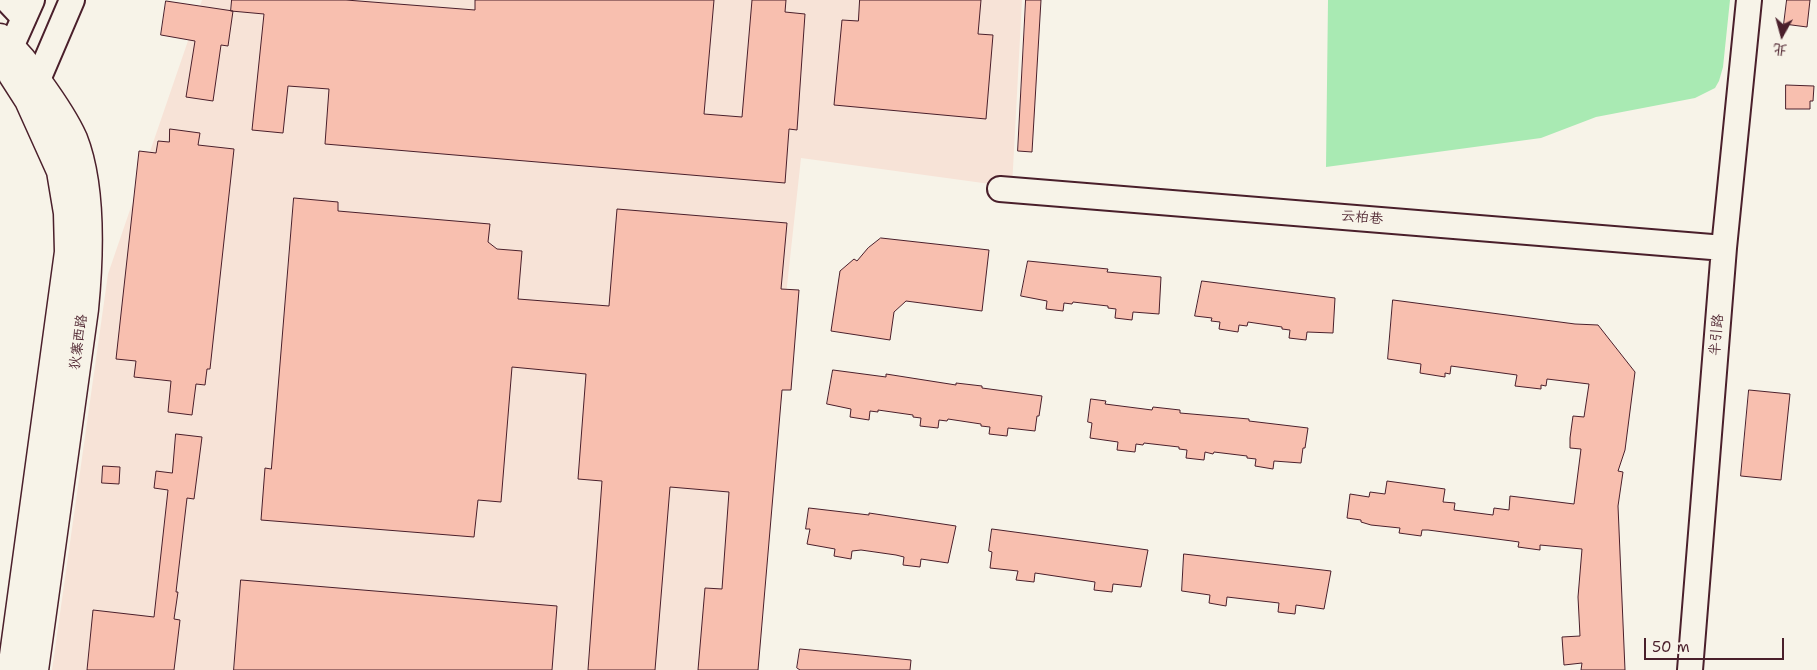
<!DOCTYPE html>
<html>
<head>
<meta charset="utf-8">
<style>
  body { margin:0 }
  #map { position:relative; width:1817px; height:670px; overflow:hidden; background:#f7f3e8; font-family:"Shantell Sans","LXGW WenKai TC",sans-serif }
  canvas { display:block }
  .north { position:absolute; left:1757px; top:10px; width:50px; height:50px; -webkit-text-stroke:4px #f7f3e8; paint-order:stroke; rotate:187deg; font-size:14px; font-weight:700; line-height:20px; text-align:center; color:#4a1f2b }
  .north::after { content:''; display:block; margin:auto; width:18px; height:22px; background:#4a1f2b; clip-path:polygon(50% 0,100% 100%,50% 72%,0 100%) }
  .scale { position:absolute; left:1644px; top:638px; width:140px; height:22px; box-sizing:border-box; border:2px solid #4a1f2b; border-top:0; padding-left:6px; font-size:15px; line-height:18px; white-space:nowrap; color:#4a1f2b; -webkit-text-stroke:4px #f7f3e8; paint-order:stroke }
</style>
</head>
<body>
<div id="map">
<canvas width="1817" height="670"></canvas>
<div class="north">北</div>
<div class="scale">50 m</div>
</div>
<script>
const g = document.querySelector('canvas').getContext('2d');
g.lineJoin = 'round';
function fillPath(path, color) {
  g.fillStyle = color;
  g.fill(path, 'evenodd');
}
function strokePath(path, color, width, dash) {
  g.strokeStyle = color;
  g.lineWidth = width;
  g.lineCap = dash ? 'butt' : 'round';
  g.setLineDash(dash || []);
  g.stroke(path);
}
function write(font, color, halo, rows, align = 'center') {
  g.font = font + ' "Shantell Sans","LXGW WenKai TC",sans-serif';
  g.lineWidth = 4;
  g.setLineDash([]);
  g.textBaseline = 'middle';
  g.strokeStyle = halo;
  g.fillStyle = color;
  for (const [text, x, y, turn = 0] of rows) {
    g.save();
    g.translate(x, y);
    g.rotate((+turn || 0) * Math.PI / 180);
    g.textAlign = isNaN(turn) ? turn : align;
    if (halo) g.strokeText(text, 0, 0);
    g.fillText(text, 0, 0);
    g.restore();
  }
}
fillPath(new Path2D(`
  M 202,0 L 1022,0 L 1012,187 L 801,158 L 745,670 L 52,670 L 108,274 Z`), '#f7e3d7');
fillPath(new Path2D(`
  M 1328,0 L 1730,0 L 1723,67 L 1719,81 L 1715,88 L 1695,98 L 1596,117 L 1541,138 L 1326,167 Z`), '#a9eab3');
const building = new Path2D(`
  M 232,0 L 346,0 L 475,10 L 475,0 L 714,0 L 704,114 L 742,117 L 752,0 L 786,0 L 785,12 L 805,14 L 797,130 L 789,129 L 785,183 L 325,144 L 329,89 L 288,86 L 283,133 L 252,130 L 264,14 L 231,11 Z
  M 860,0 L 981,0 L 978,34 L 993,35 L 986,119 L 834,105 L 842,20 L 858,21 Z
  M 1026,0 L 1041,0 L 1032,152 L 1018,151 Z
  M 1787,0 L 1810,0 L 1807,27 L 1784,24 Z
  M 166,1 L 233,11 L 228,46 L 221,45 L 213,101 L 186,97 L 195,41 L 161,35 Z
  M 1786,85 L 1814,86 L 1813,101 L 1810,101 L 1810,109 L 1786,109 Z
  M 170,129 L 200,133 L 198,145 L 234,149 L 210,369 L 207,369 L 205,385 L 196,384 L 192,415 L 168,412 L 171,381 L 134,377 L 136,361 L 116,359 L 139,151 L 156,153 L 158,141 L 169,142 Z
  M 294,198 L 338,202 L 338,211 L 490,224 L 488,242 L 497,249 L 522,251 L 518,299 L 609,306 L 617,209 L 787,223 L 781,289 L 799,290 L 791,390 L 782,390 L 758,670 L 698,670 L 705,588 L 722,589 L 729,492 L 670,487 L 655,670 L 588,670 L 602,481 L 578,479 L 586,374 L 512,367 L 501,502 L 478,500 L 474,537 L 261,520 L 265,468 L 271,469 Z
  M 881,238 L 989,250 L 982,311 L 906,301 L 894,312 L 890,340 L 831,331 L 840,271 L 854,259 L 857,261 L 868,248 Z
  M 1028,261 L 1108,269 L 1107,272 L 1161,277 L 1159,314 L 1133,312 L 1132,320 L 1115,318 L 1116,309 L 1108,308 L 1108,306 L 1073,302 L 1072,304 L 1064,303 L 1063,311 L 1046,309 L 1047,301 L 1021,296 Z
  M 1202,281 L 1335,298 L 1333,333 L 1307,332 L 1306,340 L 1289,338 L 1290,330 L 1282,329 L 1282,327 L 1248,322 L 1247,326 L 1239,325 L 1238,332 L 1219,329 L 1220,322 L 1211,321 L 1212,318 L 1195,316 Z
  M 1393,300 L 1575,324 L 1598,325 L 1635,372 L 1625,450 L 1618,471 L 1623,472 L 1618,506 L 1625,670 L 1581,670 L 1582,663 L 1564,665 L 1562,637 L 1580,636 L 1578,597 L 1582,549 L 1540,545 L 1540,550 L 1518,547 L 1519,542 L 1512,541 L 1428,530 L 1422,530 L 1421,536 L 1399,533 L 1400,528 L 1371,525 L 1361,522 L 1361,520 L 1347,518 L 1350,494 L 1369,497 L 1370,492 L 1385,494 L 1387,481 L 1445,489 L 1443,502 L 1455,503 L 1454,510 L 1493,515 L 1494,508 L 1509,510 L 1510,496 L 1574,504 L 1581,449 L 1570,448 L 1570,438 L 1573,416 L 1584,417 L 1589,384 L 1547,379 L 1546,386 L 1541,385 L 1541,389 L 1515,386 L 1517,375 L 1451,366 L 1450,374 L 1445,373 L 1445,377 L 1420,373 L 1421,364 L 1388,359 Z
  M 833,370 L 886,377 L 886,374 L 956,385 L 956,383 L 982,386 L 982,388 L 1042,396 L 1039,416 L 1037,416 L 1035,431 L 1008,428 L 1007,436 L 989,434 L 990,427 L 981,426 L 981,424 L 948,419 L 947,421 L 939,420 L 938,428 L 920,426 L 921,418 L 913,417 L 913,415 L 878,410 L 878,412 L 870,411 L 869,420 L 850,417 L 851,409 L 827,404 Z
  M 1749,390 L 1790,394 L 1781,480 L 1741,476 Z
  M 1091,399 L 1106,401 L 1105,404 L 1152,410 L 1153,407 L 1180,410 L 1180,413 L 1249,419 L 1249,421 L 1308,428 L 1305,448 L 1303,448 L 1301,463 L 1274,461 L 1273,469 L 1255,466 L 1256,459 L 1247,458 L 1247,456 L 1214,452 L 1213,454 L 1205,452 L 1204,460 L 1186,458 L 1187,450 L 1179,449 L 1179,447 L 1144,443 L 1143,445 L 1136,444 L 1135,452 L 1117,450 L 1118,442 L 1090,438 L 1092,423 L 1088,422 Z
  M 176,434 L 202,437 L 194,499 L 187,498 L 176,592 L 178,592 L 174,619 L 180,620 L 174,670 L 87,670 L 93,610 L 154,617 L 168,490 L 154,488 L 156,471 L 172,473 Z
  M 103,466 L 120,467 L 119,484 L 102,483 Z
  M 809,508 L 869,515 L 869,513 L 956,526 L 948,563 L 921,559 L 920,567 L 903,565 L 904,557 L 896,555 L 861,550 L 852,551 L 851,559 L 834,556 L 835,549 L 807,544 L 810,529 L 806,529 Z
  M 992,529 L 1148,550 L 1141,587 L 1113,584 L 1112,592 L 1094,590 L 1095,582 L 1035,573 L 1034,582 L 1016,580 L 1018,571 L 990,568 L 992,552 L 989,551 Z
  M 1184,554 L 1331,571 L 1324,609 L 1296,605 L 1295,614 L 1278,612 L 1279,603 L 1227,597 L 1226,606 L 1209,603 L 1210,595 L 1182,591 Z
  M 241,580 L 557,606 L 552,670 L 234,670 Z
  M 800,649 L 911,660 L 910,670 L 800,670 L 797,668 Z`);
fillPath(building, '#f8bfaf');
strokePath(building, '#4a1f2b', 1);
const minor = new Path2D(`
  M 7,0 L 24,18
  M 3,65 L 32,0
  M 31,96 L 72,0
  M 1000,189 L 1724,248
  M 1690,670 L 1724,248 L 1749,0`);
const major = new Path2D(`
  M 0,38 C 17,52 27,66 39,84 C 52,102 64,119 73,139 C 92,187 89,258 84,309 L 34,670
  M 12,670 L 69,252 L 68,213 L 61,171 L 29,100 L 13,75`);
strokePath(minor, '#4a1f2b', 28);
strokePath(major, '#4a1f2b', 31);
strokePath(minor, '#f7f3e8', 24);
strokePath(major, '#f7f3e8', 28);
write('14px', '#4a1f2b', '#f7f3e8', [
  ["云柏巷",1362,218,5],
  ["半引路",1717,335,-85],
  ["狄寨西路",79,342,-82]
]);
</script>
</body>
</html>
